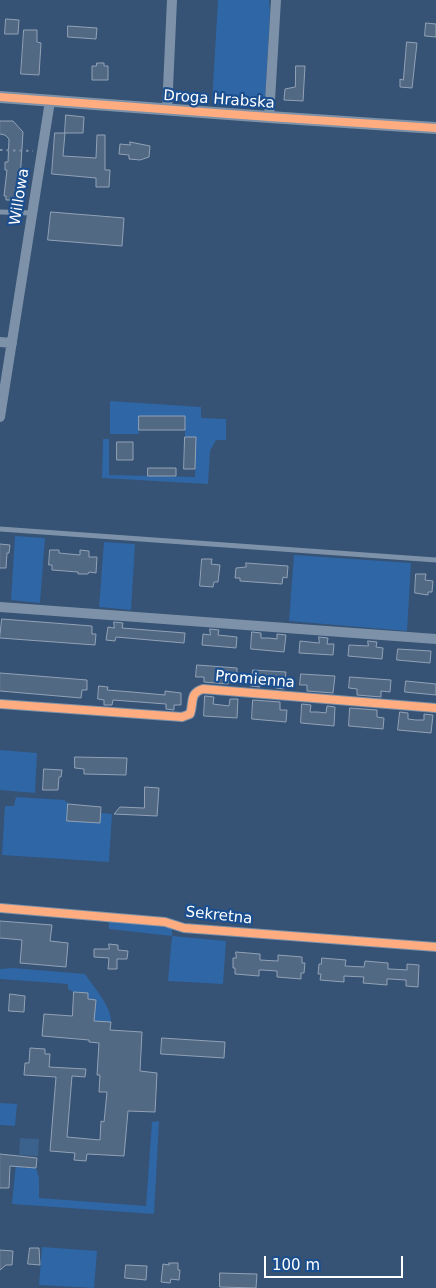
<!DOCTYPE html>
<html>
<head>
<meta charset="utf-8">
<style>
  body { margin:0 }
  #map { position:relative; width:436px; height:1288px; overflow:hidden; background:#365274; font-family:"DejaVu Sans",sans-serif }
  canvas { display:block }
  .scale { position:absolute; left:264px; top:1256px; width:139px; height:22px; box-sizing:border-box; border:2px solid #fff; border-top:0; padding-left:6px; font-size:15px; line-height:18px; white-space:nowrap; color:#fff; -webkit-text-stroke:4px #1b4f8f; paint-order:stroke }
</style>
</head>
<body>
<div id="map">
<canvas width="436" height="1288"></canvas>
<div class="scale">100 m</div>
</div>
<script>
const g = document.querySelector('canvas').getContext('2d');
g.lineJoin = 'round';
function fillPath(path, color) {
  g.fillStyle = color;
  g.fill(path, 'evenodd');
}
function strokePath(path, color, width, dash) {
  g.strokeStyle = color;
  g.lineWidth = width;
  g.lineCap = dash ? 'butt' : 'round';
  g.setLineDash(dash || []);
  g.stroke(path);
}
function write(font, color, halo, rows, align = 'center') {
  g.font = font + ' "DejaVu Sans",sans-serif';
  g.lineWidth = 4.5;
  g.setLineDash([]);
  g.textBaseline = 'middle';
  g.strokeStyle = halo;
  g.fillStyle = color;
  for (const [text, x, y, turn = 0] of rows) {
    g.save();
    g.translate(x, y);
    g.rotate((+turn || 0) * Math.PI / 180);
    g.textAlign = isNaN(turn) ? turn : align;
    if (halo) g.strokeText(text, 0, 0);
    g.fillText(text, 0, 0);
    g.restore();
  }
}
fillPath(new Path2D(`
  M 218,0 L 269,0 L 270,12 L 265,100 L 260,106 L 212,103 Z
  M 110,401 L 201,407 L 201,418 L 226,419 L 226,440 L 216,440 L 210,451 L 208,484 L 102,478 L 103,439 L 109,439 L 109,475 L 195,477 L 196,437 L 185,437 L 185,416 L 139,416 L 139,434 L 110,434 Z
  M 15,536 L 45,538 L 40,603 L 11,600 Z
  M 104,542 L 135,544 L 131,610 L 99,607 Z
  M 294,555 L 411,563 L 407,631 L 289,621 Z
  M 0,750 L 37,753 L 35,793 L 0,790 Z
  M 16,797 L 65,800 L 65,802 L 68,802 L 67,821 L 100,823 L 101,813 L 112,814 L 109,862 L 2,855 L 5,806 L 14,806 Z
  M 112,921 L 172,928 L 172,936 L 226,941 L 223,984 L 168,981 L 172,936 L 109,929 L 109,922 Z
  M 13,968 L 85,974 C 93,986 112,1007 111,1022 L 94,1021 L 96,1000 C 86,999 77,994 68,989 L 68,984 L 0,979 L 0,969 Z
  M 0,1103 L 17,1104 L 15,1126 L 0,1125 Z
  M 159,1121 L 154,1214 L 12,1204 L 16,1163 L 24,1164 L 24,1168 L 36,1168 L 39,1178 L 39,1198 L 146,1206 L 152,1122 Z
  M 42,1247 L 97,1251 L 94,1288 L 39,1285 Z`), '#2f66a5');
fillPath(new Path2D(`
  M 20,1138 L 39,1139 L 38,1156 L 19,1155 Z`), '#3b618d');
const building = new Path2D(`
  M 6,19 L 19,20 L 18,34 L 5,34 Z
  M 426,23 L 436,24 L 436,37 L 425,36 Z
  M 68,26 L 97,28 L 96,39 L 68,37 Z
  M 24,30 L 37,30 L 37,42 L 41,43 L 39,75 L 21,74 Z
  M 407,42 L 417,43 L 412,88 L 400,87 L 400,79 L 403,80 Z
  M 97,63 L 104,63 L 104,66 L 108,66 L 108,80 L 92,80 L 92,66 L 96,66 Z
  M 296,66 L 305,66 L 303,101 L 284,100 L 285,89 L 295,87 Z
  M 66,115 L 84,117 L 83,133 L 65,133 Z
  M 0,121 L 13,121 L 23,132 L 20,181 L 17,181 L 16,200 L 6,200 L 6,196 L 4,196 L 7,170 L 5,170 L 5,162 L 8,162 L 9,139 L 5,135 L 0,134 Z
  M 55,133 L 65,133 L 63,156 L 96,158 L 97,135 L 105,135 L 105,170 L 110,170 L 109,187 L 96,187 L 96,178 L 52,174 Z
  M 130,142 L 150,146 L 149,157 L 140,160 L 129,159 L 129,155 L 119,154 L 120,144 L 130,145 Z
  M 51,212 L 124,218 L 122,246 L 48,240 Z
  M 139,416 L 185,416 L 185,430 L 139,430 Z
  M 185,437 L 196,437 L 195,469 L 184,469 Z
  M 117,442 L 133,442 L 133,460 L 117,460 Z
  M 148,468 L 176,468 L 176,476 L 148,476 Z
  M 0,544 L 10,545 L 9,553 L 7,553 L 6,568 L 0,568 Z
  M 50,550 L 59,550 L 59,553 L 80,555 L 80,550 L 89,551 L 89,557 L 97,557 L 96,573 L 89,572 L 88,574 L 78,574 L 78,572 L 52,570 L 52,565 L 49,565 Z
  M 202,559 L 212,559 L 211,564 L 220,565 L 218,582 L 214,582 L 213,587 L 200,586 Z
  M 246,563 L 288,566 L 287,578 L 283,577 L 282,584 L 240,581 L 240,578 L 235,578 L 236,568 L 246,567 Z
  M 416,574 L 426,574 L 425,580 L 433,581 L 432,592 L 428,592 L 428,595 L 415,593 Z
  M 2,619 L 92,626 L 92,634 L 96,634 L 95,645 L 0,638 Z
  M 114,622 L 123,623 L 122,628 L 185,633 L 184,643 L 116,637 L 115,641 L 106,640 L 108,627 L 114,628 Z
  M 210,629 L 219,630 L 218,635 L 237,637 L 236,648 L 202,645 L 203,634 L 210,635 Z
  M 252,632 L 261,633 L 261,638 L 269,638 L 277,639 L 277,634 L 286,635 L 284,652 L 251,649 Z
  M 319,637 L 328,638 L 327,644 L 334,644 L 333,655 L 299,653 L 300,641 L 319,643 Z
  M 368,641 L 377,642 L 376,647 L 383,648 L 382,659 L 348,656 L 349,645 L 368,646 Z
  M 398,649 L 431,651 L 430,663 L 397,660 Z
  M 197,665 L 237,668 L 237,680 L 228,679 L 228,684 L 204,682 L 204,677 L 196,677 Z
  M 253,670 L 286,672 L 284,689 L 276,688 L 276,683 L 268,683 L 260,682 L 260,687 L 251,686 Z
  M 0,673 L 87,680 L 87,690 L 82,690 L 81,698 L 0,691 Z
  M 301,674 L 335,676 L 333,693 L 307,691 L 307,685 L 300,685 Z
  M 350,677 L 391,680 L 390,692 L 381,691 L 381,697 L 357,695 L 357,689 L 349,688 Z
  M 406,681 L 436,684 L 436,695 L 405,692 Z
  M 99,686 L 108,687 L 107,690 L 132,692 L 165,695 L 165,691 L 181,693 L 181,705 L 174,705 L 174,710 L 166,709 L 166,704 L 113,700 L 112,705 L 104,705 L 104,700 L 98,699 Z
  M 205,696 L 214,697 L 213,704 L 229,706 L 230,699 L 238,699 L 237,718 L 204,716 Z
  M 253,700 L 280,702 L 280,710 L 287,710 L 286,722 L 252,719 Z
  M 302,704 L 311,705 L 310,712 L 318,712 L 326,713 L 327,706 L 335,707 L 334,726 L 301,723 Z
  M 350,708 L 377,710 L 377,717 L 384,718 L 383,729 L 349,726 Z
  M 400,712 L 408,713 L 408,719 L 416,720 L 424,720 L 424,714 L 433,715 L 431,733 L 398,730 Z
  M 75,757 L 127,758 L 126,775 L 84,774 L 84,769 L 75,768 Z
  M 44,769 L 62,770 L 61,777 L 59,777 L 58,790 L 43,790 Z
  M 145,787 L 159,788 L 157,816 L 114,814 L 120,807 L 144,808 Z
  M 68,804 L 101,807 L 100,823 L 67,821 Z
  M 0,921 L 52,925 L 50,941 L 68,943 L 66,967 L 20,963 L 22,940 L 0,938 Z
  M 109,944 L 118,945 L 118,950 L 128,951 L 127,959 L 117,959 L 117,969 L 108,969 L 109,958 L 94,957 L 94,949 L 109,949 Z
  M 236,952 L 260,954 L 260,960 L 278,961 L 278,955 L 302,957 L 302,963 L 305,963 L 304,973 L 301,973 L 301,979 L 277,977 L 277,971 L 262,970 L 259,970 L 259,976 L 235,974 L 235,968 L 233,968 L 233,958 L 236,958 Z
  M 322,958 L 346,960 L 345,966 L 364,967 L 365,961 L 388,963 L 388,969 L 391,969 L 407,970 L 407,964 L 419,965 L 418,987 L 406,986 L 406,980 L 390,979 L 387,979 L 387,985 L 363,983 L 364,977 L 344,976 L 344,982 L 320,980 L 321,974 L 318,974 L 319,964 L 321,964 Z
  M 74,992 L 88,993 L 88,999 L 96,1000 L 94,1021 L 111,1022 L 110,1030 L 142,1032 L 140,1071 L 157,1073 L 155,1112 L 128,1111 L 124,1156 L 87,1154 L 86,1161 L 74,1160 L 75,1153 L 50,1151 L 56,1077 L 24,1075 L 25,1063 L 29,1063 L 30,1048 L 45,1049 L 45,1054 L 50,1054 L 49,1067 L 86,1069 L 85,1077 L 72,1076 L 67,1137 L 100,1140 L 101,1121 L 104,1122 L 107,1092 L 99,1092 L 100,1075 L 97,1075 L 99,1043 L 89,1042 L 89,1040 L 42,1036 L 44,1014 L 72,1016 Z
  M 10,994 L 25,996 L 24,1012 L 9,1011 Z
  M 162,1038 L 225,1042 L 224,1058 L 161,1054 Z
  M 0,1154 L 37,1158 L 36,1168 L 10,1166 L 9,1188 L 0,1188 Z
  M 30,1248 L 39,1248 L 40,1265 L 28,1264 Z
  M 0,1250 L 13,1251 L 12,1265 L 6,1265 L 0,1270 Z
  M 169,1263 L 178,1263 L 178,1270 L 180,1270 L 179,1280 L 171,1279 L 170,1283 L 161,1282 L 163,1264 L 169,1265 Z
  M 126,1265 L 147,1266 L 146,1280 L 125,1278 Z
  M 220,1273 L 257,1274 L 256,1288 L 220,1287 Z`);
fillPath(building, '#526984');
strokePath(building, '#92a2b6', 1);
strokePath(new Path2D(`
  M 0,150 L 33,151`), '#7d92a8', 2, [2.5, 4]);
strokePath(new Path2D(`
  M 0,212 L 33,213
  M 0,529 L 436,560`), '#7d92a8', 5);
strokePath(new Path2D(`
  M 167,110 L 172,0
  M 269,117 L 276,0
  M 0,342 L 12,343
  M 0,417 L 50,101
  M 0,607 L 436,639
  M 0,704 L 182,717 L 190,714 C 194,703 189,693 203,689 L 436,708
  M 0,908 L 165,922 L 184,928 L 436,947`), '#7d92a8', 10);
strokePath(new Path2D(`
  M 0,97 L 269,117 L 436,128`), '#7d92a8', 12);
strokePath(new Path2D(`
  M 0,97 L 269,117 L 436,128
  M 0,704 L 182,717 L 190,714 C 194,703 189,693 203,689 L 436,708
  M 0,908 L 165,922 L 184,928 L 436,947`), '#ffac80', 8);
write('15px', '#fff', '#1b4f8f', [
  ["Droga Hrabska",219,100,4],
  ["Willowa",20,197,-81],
  ["Promienna",255,680,5],
  ["Sekretna",219,916,6]
]);
</script>
</body>
</html>
